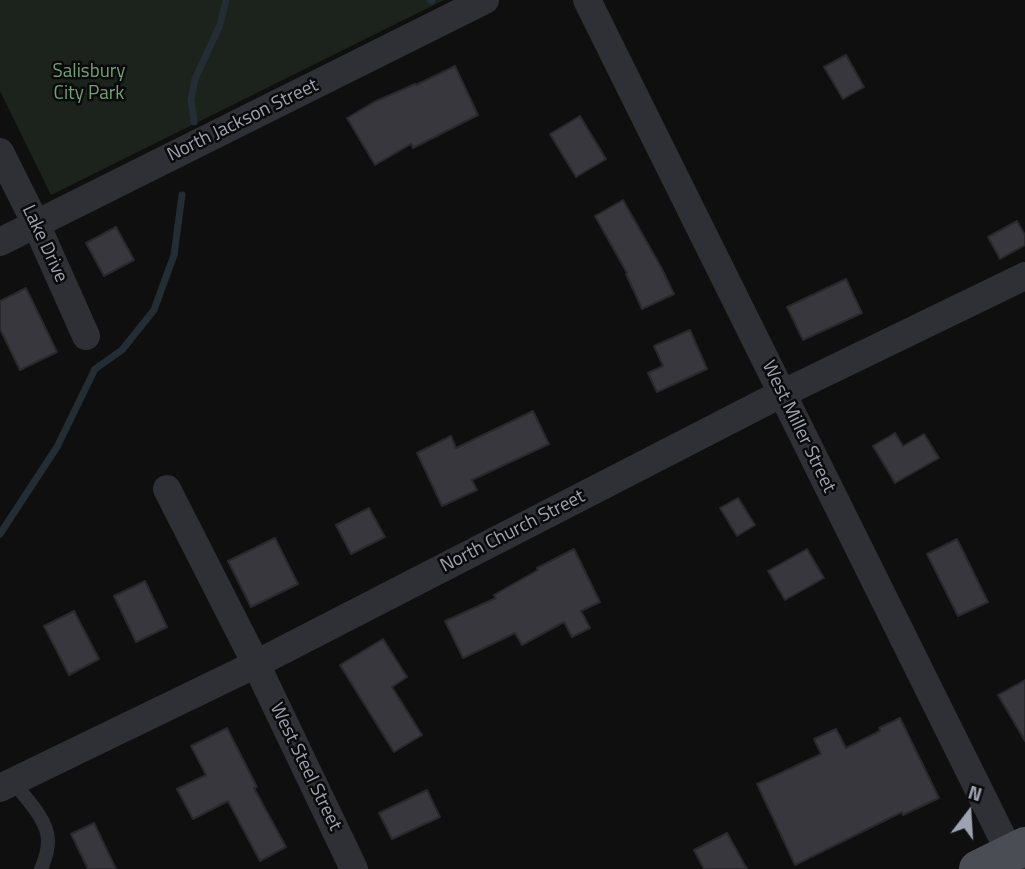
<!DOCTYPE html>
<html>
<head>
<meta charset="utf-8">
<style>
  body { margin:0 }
  #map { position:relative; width:1025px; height:869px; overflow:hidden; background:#0f0f10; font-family:"Titillium Web",sans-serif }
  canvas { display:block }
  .north { position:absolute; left:934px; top:778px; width:70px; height:70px; -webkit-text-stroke:5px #0a0a0b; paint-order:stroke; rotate:17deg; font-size:19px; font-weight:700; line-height:28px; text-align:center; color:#9ea3b2 }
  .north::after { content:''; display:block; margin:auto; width:24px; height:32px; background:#9ea3b2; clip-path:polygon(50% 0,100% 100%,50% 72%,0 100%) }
</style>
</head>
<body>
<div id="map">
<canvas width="1025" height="869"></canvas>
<div class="north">N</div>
</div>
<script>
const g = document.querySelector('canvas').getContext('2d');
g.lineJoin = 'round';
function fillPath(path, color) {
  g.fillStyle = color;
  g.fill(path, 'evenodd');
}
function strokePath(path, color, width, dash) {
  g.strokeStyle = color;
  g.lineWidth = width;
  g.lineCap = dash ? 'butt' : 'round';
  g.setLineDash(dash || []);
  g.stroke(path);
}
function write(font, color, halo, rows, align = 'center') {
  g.font = font + ' "Titillium Web",sans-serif';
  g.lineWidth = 5;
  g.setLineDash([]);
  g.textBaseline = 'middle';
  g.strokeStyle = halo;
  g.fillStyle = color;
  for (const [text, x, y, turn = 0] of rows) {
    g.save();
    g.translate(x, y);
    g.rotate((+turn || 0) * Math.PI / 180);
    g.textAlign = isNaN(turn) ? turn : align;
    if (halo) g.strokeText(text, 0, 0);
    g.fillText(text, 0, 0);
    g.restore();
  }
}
fillPath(new Path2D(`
  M 0,0 L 444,0 L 51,195 L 0,91 Z`), '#1b231c');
strokePath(new Path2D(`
  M 430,0 L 432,1
  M 194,122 L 191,100 L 195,79 L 220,25 L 226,0
  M 0,534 L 57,447 L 95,369 L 122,350 L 154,310 L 174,255 L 182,195`), '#242c34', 7);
const building = new Path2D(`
  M 846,55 L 864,87 L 843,99 L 824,67 Z
  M 455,66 L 478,115 L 413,148 L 411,144 L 375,165 L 347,118 L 374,102 L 415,84 L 416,85 Z
  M 580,116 L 606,159 L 576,177 L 550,134 Z
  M 623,200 L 661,267 L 674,294 L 642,309 L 626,274 L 627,273 L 595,216 Z
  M 1017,221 L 1025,235 L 1025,245 L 1000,259 L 988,237 Z
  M 116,227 L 134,260 L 104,276 L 86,243 Z
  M 846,279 L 862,313 L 803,340 L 787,307 Z
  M 26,288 L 57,352 L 20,370 L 0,329 L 0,301 Z
  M 690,330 L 707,369 L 657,392 L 648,373 L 663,366 L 654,346 Z
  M 533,411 L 549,444 L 472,480 L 477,490 L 442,506 L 417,453 L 451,436 L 456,448 Z
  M 895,433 L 903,446 L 924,434 L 939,458 L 895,483 L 873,446 Z
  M 738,498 L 755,525 L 737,536 L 720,508 Z
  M 369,508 L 385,537 L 351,554 L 336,525 Z
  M 275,538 L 298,584 L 251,607 L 228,561 Z
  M 957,539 L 988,602 L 958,616 L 927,554 Z
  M 574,549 L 600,602 L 581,611 L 590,628 L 572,637 L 564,622 L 522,645 L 515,633 L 463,658 L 445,621 L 496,598 L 494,595 L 538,570 L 537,568 Z
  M 807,549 L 824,578 L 785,600 L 768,571 Z
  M 145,581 L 167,627 L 136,642 L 114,596 Z
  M 74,611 L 99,659 L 69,675 L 44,626 Z
  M 383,639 L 407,677 L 392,687 L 422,735 L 394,752 L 340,665 Z
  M 1025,680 L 1025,741 L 998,695 Z
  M 900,718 L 939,798 L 903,815 L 902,812 L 795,865 L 757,784 L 821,754 L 814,739 L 836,729 L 846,748 L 880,731 L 879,728 Z
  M 227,728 L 257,787 L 254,788 L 286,847 L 260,861 L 228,801 L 193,819 L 177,789 L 206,775 L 191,746 Z
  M 427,790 L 440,817 L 392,839 L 379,813 Z
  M 94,823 L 116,869 L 88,869 L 71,834 Z
  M 727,833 L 747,869 L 704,869 L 694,850 Z`);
fillPath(building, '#38373d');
strokePath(building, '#29282c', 2);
strokePath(new Path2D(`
  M 13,782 C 25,797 49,821 48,841 C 48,850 45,860 41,869`), '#2f3035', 14);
strokePath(new Path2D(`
  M 587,0 L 1018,869
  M 0,152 L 36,224 L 86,336
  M 0,242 L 485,0
  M 167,489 L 256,664 L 354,869
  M 0,788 L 256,664 L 767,401 L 1025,276`), '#2f3035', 28);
strokePath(new Path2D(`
  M 978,869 L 1025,846`), '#4b4d55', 38);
write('19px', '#73a078', '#0a0a0b', [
  ["Salisbury",89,72],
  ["City Park",89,94]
]);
write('19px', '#9ea3b2', '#0a0a0b', [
  ["North Jackson Street",243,121,-26],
  ["Lake Drive",44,244,65],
  ["West Miller Street",798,427,64],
  ["North Church Street",513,532,-27],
  ["West Steel Street",305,767,64]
]);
</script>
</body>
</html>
